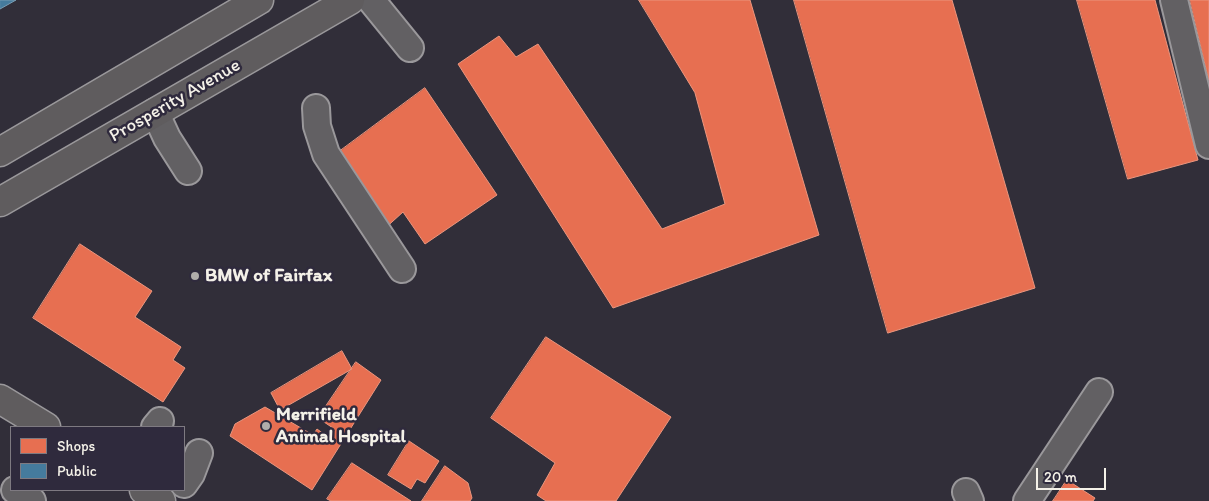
<!DOCTYPE html>
<html>
<head>
<meta charset="utf-8">
<style>
  body { margin:0 }
  #map { position:relative; width:1209px; height:501px; overflow:hidden; background:#312e39; font-family:Itim,sans-serif }
  canvas { display:block }
  .legend { position:absolute; left:10px; top:426px; width:175px; height:65px; box-sizing:border-box; background:#2f2a3d; border:1px solid #7e7a81; margin:0; padding:6px 9px; list-style:none; font-size:15px; color:#f4f1e8 }
  .legend li { display:flex; align-items:center; gap:10px; height:25px }
  .legend b { width:25px; border:1px solid #7e7a81 }
  .scale { position:absolute; left:1036px; top:468px; width:70px; height:22px; box-sizing:border-box; border:2px solid #f4f1e8; border-top:0; padding-left:6px; font-size:15px; line-height:18px; white-space:nowrap; color:#f4f1e8; -webkit-text-stroke:4px #2f2a3d; paint-order:stroke }
</style>
</head>
<body>
<div id="map">
<canvas width="1209" height="501"></canvas>
<ul class="legend">
<li><b style="height:14px;background:#e76f51"></b>Shops</li>
<li><b style="height:14px;background:#457b9d"></b>Public</li>
</ul>
<div class="scale">20 m</div>
</div>
<script>
const g = document.querySelector('canvas').getContext('2d');
g.lineJoin = 'round';
function fillPath(path, color) {
  g.fillStyle = color;
  g.fill(path, 'evenodd');
}
function strokePath(path, color, width, dash) {
  g.strokeStyle = color;
  g.lineWidth = width;
  g.lineCap = dash ? 'butt' : 'round';
  g.setLineDash(dash || []);
  g.stroke(path);
}
function write(font, color, halo, rows, align = 'center') {
  g.font = font + ' Itim,sans-serif';
  g.lineWidth = 5;
  g.setLineDash([]);
  g.textBaseline = 'middle';
  g.strokeStyle = halo;
  g.fillStyle = color;
  for (const [text, x, y, turn = 0] of rows) {
    g.save();
    g.translate(x, y);
    g.rotate((+turn || 0) * Math.PI / 180);
    g.textAlign = isNaN(turn) ? turn : align;
    if (halo) g.strokeText(text, 0, 0);
    g.fillText(text, 0, 0);
    g.restore();
  }
}
const shops = new Path2D(`
  M 639,0 L 750,0 L 819,235 L 613,308 L 458,64 L 499,36 L 516,57 L 538,44 L 662,229 L 725,204 L 695,93 Z
  M 794,0 L 952,0 L 1035,288 L 888,333 Z
  M 1077,0 L 1155,0 L 1198,160 L 1128,179 Z
  M 1190,0 L 1209,0 L 1209,81 Z
  M 425,88 L 497,195 L 425,244 L 403,212 L 382,231 L 332,157 Z
  M 80,244 L 152,291 L 135,317 L 181,347 L 173,360 L 185,368 L 163,402 L 33,318 Z
  M 546,337 L 671,417 L 616,501 L 546,501 L 537,495 L 555,463 L 491,418 Z
  M 342,351 L 352,369 L 280,410 L 271,393 Z
  M 356,362 L 381,380 L 312,490 L 230,436 L 235,424 L 265,407 L 313,435 L 317,429 L 328,437 L 333,428 L 318,418 Z
  M 409,441 L 439,461 L 425,483 L 417,479 L 411,489 L 388,475 Z
  M 352,463 L 411,501 L 331,501 L 327,499 Z
  M 445,466 L 468,483 L 472,498 L 470,501 L 422,501 Z
  M 1067,480 L 1095,498 L 1093,501 L 1053,501 Z`);
fillPath(shops, '#e76f51');
strokePath(shops, '#eb967e', 1);
const public = new Path2D(`
  M 0,0 L 16,0 L 0,9 Z`);
fillPath(public, '#457b9d');
strokePath(public, '#7a9eb4', 1);
const minor = new Path2D(`
  M 371,0 L 410,48
  M 1174,0 L 1209,145
  M 316,108 L 317,126 L 326,154 L 402,269
  M 155,112 L 167,138 L 188,171
  M 155,427 L 160,421
  M 184,484 L 191,474 L 199,453
  M 15,490 L 32,501
  M 966,492 L 970,501
  M 1027,501 L 1099,392`);
const major = new Path2D(`
  M 0,152 L 259,0
  M 0,202 L 350,0
  M 0,399 L 46,427
  M 144,490 L 161,501`);
strokePath(minor, '#9a989b', 30);
strokePath(major, '#9a989b', 31);
strokePath(minor, '#626063', 26);
strokePath(major, '#5f5c5e', 28);
for (const [x, y, r, color] of [
  [195,276,5,"#b0adab"],
  [266,426,5,"#b0adab"]
]) {
  const dot = new Path2D();
  dot.arc(x, y, r, 0, 2 * Math.PI);
  g.fillStyle = color;
  g.fill(dot);
  strokePath(dot, '#2f2a3d', 2);
}
write('19px', '#f4f1e8', '#2f2a3d', [
  ["Prosperity Avenue",175,101,-30]
]);
write('bold 19px', '#f4f1e8', '#2f2a3d', [
  ["BMW of Fairfax",205,276],
  ["Merrifield",276,415],
  ["Animal Hospital",276,437]
], 'left');
</script>
</body>
</html>
